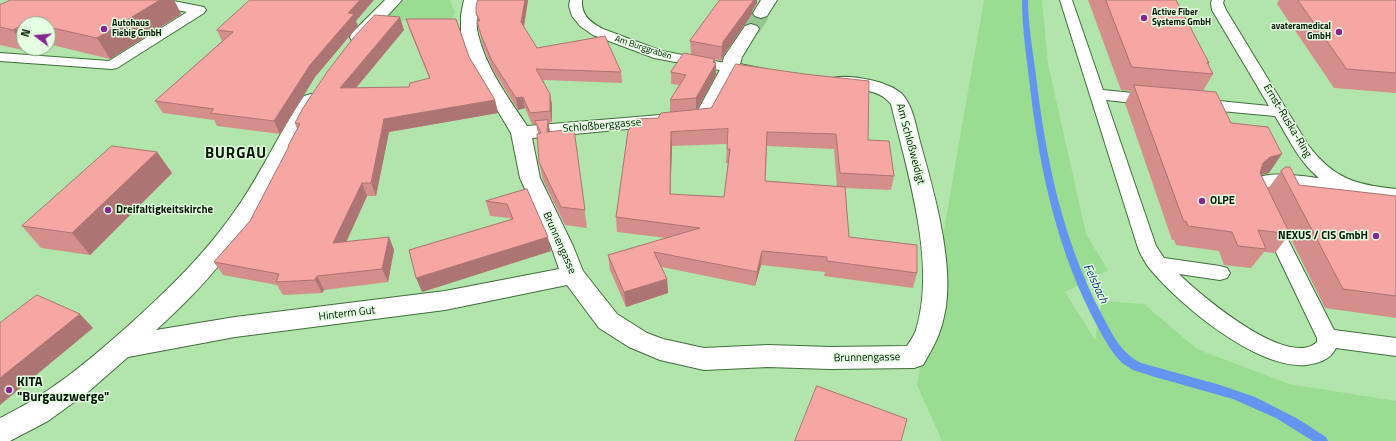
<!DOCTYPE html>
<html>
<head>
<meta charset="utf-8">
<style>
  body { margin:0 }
  #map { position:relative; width:1396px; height:441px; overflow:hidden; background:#b1e5ab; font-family:"Titillium Web",sans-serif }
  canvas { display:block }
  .north { position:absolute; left:16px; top:16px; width:40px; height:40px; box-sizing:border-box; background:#e4ffe1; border:1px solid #8aa288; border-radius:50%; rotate:286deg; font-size:11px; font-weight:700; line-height:16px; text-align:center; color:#041703 }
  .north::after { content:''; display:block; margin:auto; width:14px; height:18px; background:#842793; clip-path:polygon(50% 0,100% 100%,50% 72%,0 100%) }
</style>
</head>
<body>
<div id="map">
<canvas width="1396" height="441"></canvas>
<div class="north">N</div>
</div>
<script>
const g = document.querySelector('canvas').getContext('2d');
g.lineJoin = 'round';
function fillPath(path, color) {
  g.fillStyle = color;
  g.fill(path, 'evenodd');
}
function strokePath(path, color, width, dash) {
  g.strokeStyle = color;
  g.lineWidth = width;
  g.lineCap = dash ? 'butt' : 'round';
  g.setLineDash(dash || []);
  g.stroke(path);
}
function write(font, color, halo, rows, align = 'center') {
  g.font = font + ' "Titillium Web",sans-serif';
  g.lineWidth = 3;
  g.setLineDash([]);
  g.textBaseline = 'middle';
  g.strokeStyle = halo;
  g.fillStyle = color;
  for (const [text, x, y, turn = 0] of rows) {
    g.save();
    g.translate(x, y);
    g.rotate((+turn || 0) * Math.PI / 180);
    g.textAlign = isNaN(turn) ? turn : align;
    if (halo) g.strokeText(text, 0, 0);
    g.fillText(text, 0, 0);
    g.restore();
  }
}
fillPath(new Path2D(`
  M 405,0 L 450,0 L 455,13 L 450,21 L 417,22 L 385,19 Z
  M 984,0 L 1042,0 L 1048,64 L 1086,234 L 1108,270 L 1065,292 L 1095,340 L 1102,301 L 1144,304 L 1197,349 L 1289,384 L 1396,401 L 1396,441 L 942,441 L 917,385 Z`), '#9adc91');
fillPath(new Path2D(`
  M 1022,0 L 1028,0 C 1028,25 1033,51 1036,76 C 1046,159 1062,239 1102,315 C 1112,334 1121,353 1141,363 L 1220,385 L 1255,397 L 1298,419 L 1326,437 L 1328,441 L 1313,441 L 1276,418 L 1233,399 L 1155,377 L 1133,370 L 1122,363 L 1114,354 C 1105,341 1098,328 1091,314 C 1054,240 1038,160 1029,78 C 1026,53 1022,26 1022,0 Z`), '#6294f0');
strokePath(new Path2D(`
  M 751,29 L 761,13`), '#97c692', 18, [18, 9]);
const service = new Path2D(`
  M 142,0 L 168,0 L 204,7 L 206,10 L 204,13 L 117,68 L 112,69 L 0,61 L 0,53 L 109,61 L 187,12 L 143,3 Z
  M 570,0 L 582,0 C 581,15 590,22 603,29 L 662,51 L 730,64 L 735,65 L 737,68 L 735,71 L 730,72 L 654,58 L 593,35 L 580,26 L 572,16 L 569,6 Z
  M 1060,0 L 1072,0 L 1103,90 L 1153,95 L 1158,97 L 1161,100 L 1158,103 L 1153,105 L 1106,100 L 1156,246 L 1164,258 L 1220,266 L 1227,268 L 1230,273 L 1227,278 L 1220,280 L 1179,274 L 1182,277 C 1203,297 1288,369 1317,342 L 1317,338 L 1262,223 L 1265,218 L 1271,217 L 1277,218 L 1334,330 L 1396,338 L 1396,356 L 1336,348 C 1330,360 1319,363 1306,365 C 1256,369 1180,305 1150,269 C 1145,263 1141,255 1138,248 Z
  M 1212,0 L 1224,0 L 1223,3 L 1226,10 L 1308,145 C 1334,179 1356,185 1396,189 L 1396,201 L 1367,197 L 1348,193 L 1279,185 L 1272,185 L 1266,189 L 1269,200 L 1266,204 L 1260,206 L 1254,204 C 1229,163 1300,176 1319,178 C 1299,162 1288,137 1275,116 L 1199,109 L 1194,107 L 1191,104 L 1194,101 L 1199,99 L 1269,106 L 1212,10 L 1211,3 Z`);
const minor = new Path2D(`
  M 385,0 L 402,0 L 364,41 L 358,42 L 352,41 L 350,37 L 352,33 Z
  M 464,0 L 480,0 C 478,11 475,23 478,34 C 486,68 508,97 527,126 L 697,112 L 721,68 L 724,57 L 745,26 L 751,24 L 757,26 L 759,29 L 742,57 L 740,64 L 769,70 L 772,74 L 769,78 L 763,79 L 736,74 L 711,121 L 532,138 L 540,178 L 573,246 L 583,271 L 617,314 L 647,333 L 663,339 L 704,348 L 768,345 L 830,347 L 907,346 C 910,341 914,336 916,330 C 937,264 907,171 891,104 C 877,86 852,91 833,86 L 830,82 L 833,78 C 850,74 889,81 902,94 C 913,106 916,126 920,142 C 933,188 953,258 946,306 C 942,331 936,343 923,365 L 914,368 L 830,369 L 768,367 L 704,370 L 660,360 L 629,347 L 599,328 L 567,285 L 445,310 L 235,337 L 128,357 L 88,392 L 48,421 L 10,441 L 0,441 L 0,418 C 48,395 90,360 129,325 C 170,288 208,251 239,205 C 263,170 280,131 304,96 L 311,94 L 318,96 L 320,100 C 293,149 268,199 235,245 C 212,276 185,304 156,330 L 235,317 L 445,291 L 559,269 L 551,246 L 520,178 L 511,133 L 473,69 L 461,33 L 461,15 Z
  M 761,0 L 777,0 L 767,16 L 761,18 L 755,16 L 753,13 Z`);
strokePath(service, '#406f3a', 2);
strokePath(minor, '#406f3a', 2);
fillPath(service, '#fff');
fillPath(minor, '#fff');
fillPath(new Path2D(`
  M 11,0 L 174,0 L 181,14 L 110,59 L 48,44 L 48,24 L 24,24 L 24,48 L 33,48 L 28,51 L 0,45 L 0,5 Z
  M 478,0 L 528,0 L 524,27 L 537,48 L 621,72 L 622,83 L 543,80 L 550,94 L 552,105 L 552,122 L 548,123 L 550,132 L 574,129 L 587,228 L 565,225 L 543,180 L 539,162 L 538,133 L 536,124 L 532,124 L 525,108 L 518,110 L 493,70 L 483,46 L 477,21 L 478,21 L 476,13 Z
  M 720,0 L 757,0 L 757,3 L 752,11 L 752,14 L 723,56 L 721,61 L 715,59 L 715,62 L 716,63 L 716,75 L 697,110 L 868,140 L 894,176 L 891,190 L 845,188 L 849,237 L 917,273 L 913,288 L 824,276 L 825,272 L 761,265 L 755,286 L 662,267 L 667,279 L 668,293 L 626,307 L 610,270 L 608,255 L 666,238 L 617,232 L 616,217 L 658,118 L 670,112 L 670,100 L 679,85 L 671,84 L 671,72 L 691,54 L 690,41 ZM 727,144 L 726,163 L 728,163 L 724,197 L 670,194 L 672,146 ZM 767,146 L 834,149 L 837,187 L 765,181 Z
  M 1088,0 L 1176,0 L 1209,63 L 1208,65 L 1213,74 L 1203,91 L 1231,123 L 1269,173 L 1261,175 L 1268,189 L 1281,171 L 1299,185 L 1396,196 L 1396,318 L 1325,308 L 1289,235 L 1275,253 L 1264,252 L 1251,268 L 1224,265 L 1219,251 L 1176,245 L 1174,240 L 1172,240 L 1125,103 L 1131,91 L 1121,90 Z
  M 1279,0 L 1396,0 L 1396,93 L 1334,88 L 1277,4 Z
  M 406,19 L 469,57 L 495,100 L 498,113 L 389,132 L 376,196 L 367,196 L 346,242 L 389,237 L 394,250 L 388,282 L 324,290 L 322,293 L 283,295 L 277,285 L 223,275 L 214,262 L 250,221 L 289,148 L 288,146 L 297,129 L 295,123 L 404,30 L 356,88 L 409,87 L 429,78 L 410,31 Z
  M 356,21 L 358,26 L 315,77 L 280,134 L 217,126 L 214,120 L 163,113 L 155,101 L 222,41 L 217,30 Z
  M 157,152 L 172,173 L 90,255 L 41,248 L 22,226 Z
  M 527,189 L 551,251 L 422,292 L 511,220 L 510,218 L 490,216 L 486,201 Z`), '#d48f8c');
fillPath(new Path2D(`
  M 160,0 L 174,0 L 181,14 L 110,59 L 97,38 Z
  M 360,0 L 374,0 L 356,21 L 358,26 L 315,77 L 280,134 L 274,121 L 310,65 L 348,13 Z
  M 525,0 L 528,0 L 523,32 L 521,22 Z
  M 752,0 L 757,0 L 757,3 L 752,11 L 752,14 L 723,56 L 721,61 L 722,47 L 723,42 Z
  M 400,17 L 404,30 L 345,101 L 340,88 Z
  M 28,22 L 29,24 L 24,24 L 24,46 L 13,30 Z
  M 25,48 L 33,48 L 28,51 Z
  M 715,59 L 715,65 L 716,63 L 716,75 L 696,111 L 696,98 L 713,62 Z
  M 550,94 L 552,105 L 552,122 L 550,111 Z
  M 523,97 L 525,108 L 518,110 L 516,98 Z
  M 495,100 L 498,113 L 389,132 L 376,196 L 371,183 L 384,119 Z
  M 548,120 L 551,138 L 547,132 Z
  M 671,132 L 672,146 L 670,208 L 670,194 Z
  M 157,152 L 172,173 L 90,255 L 72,233 Z
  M 1282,154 L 1269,173 L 1257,176 L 1263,163 L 1270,157 Z
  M 362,183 L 367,196 L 340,256 L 333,243 Z
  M 389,237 L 394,250 L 388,282 L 382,269 Z
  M 548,237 L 551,251 L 422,292 L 416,278 Z
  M 762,251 L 761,265 L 755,286 L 757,272 Z
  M 317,276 L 324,290 L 322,293 L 315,280 Z
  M 667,279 L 668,293 L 626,307 L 624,292 Z
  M 80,314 L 93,328 L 0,405 L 0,378 Z`), '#ac7472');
const building = new Path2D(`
  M 11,0 L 160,0 L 97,38 L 48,27 L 48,24 L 37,24 L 28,22 L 13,30 L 0,27 L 0,5 Z
  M 250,0 L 360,0 L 348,13 L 354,14 L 310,65 L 274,121 L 210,113 L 214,109 L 155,101 L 233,32 L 217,30 Z
  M 478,0 L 525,0 L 521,22 L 537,48 L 605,36 L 621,72 L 536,69 L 550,94 L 550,111 L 530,113 L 523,97 L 516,98 L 491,59 L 481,35 L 477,21 L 480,21 L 476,13 L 476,7 Z
  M 720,0 L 753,0 L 753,1 L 723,42 L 722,47 L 690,41 Z
  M 1106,0 L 1176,0 L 1209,63 L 1207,62 L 1213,74 L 1132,67 Z
  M 1298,0 L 1396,0 L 1396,73 L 1347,69 Z
  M 375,15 L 400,17 L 340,88 L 409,87 L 410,83 L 430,78 L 406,19 L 456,19 L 469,57 L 495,100 L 384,119 L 371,183 L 362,183 L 333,243 L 389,237 L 382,269 L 317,276 L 315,280 L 276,282 L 279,274 L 214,262 L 250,221 L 289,146 L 288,146 L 300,124 L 295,123 L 303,108 L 327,72 L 354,37 Z
  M 684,53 L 715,59 L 713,62 L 716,63 L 696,98 L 670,100 L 686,75 L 671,72 Z
  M 736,64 L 804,74 L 869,81 L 868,140 L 889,141 L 894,176 L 840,173 L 836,134 L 767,132 L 765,181 L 845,187 L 849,237 L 917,245 L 917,273 L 827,261 L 827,257 L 762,251 L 757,272 L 654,252 L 667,279 L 624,292 L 608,255 L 700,228 L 616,217 L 628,131 L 636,119 L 658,118 L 661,113 L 711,108 ZM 728,129 L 727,149 L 730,149 L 724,197 L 670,194 L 671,132 Z
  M 1134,85 L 1216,92 L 1231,123 L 1268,127 L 1282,154 L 1270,157 L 1263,163 L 1260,173 L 1290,234 L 1258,230 L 1266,249 L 1238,246 L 1232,232 L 1188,226 L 1186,221 L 1184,221 Z
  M 548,120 L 547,132 L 574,129 L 585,210 L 561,207 L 539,162 L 537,134 L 541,133 L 535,121 Z
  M 112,146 L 157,152 L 72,233 L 22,226 Z
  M 1286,167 L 1290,167 L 1299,185 L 1396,196 L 1396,296 L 1343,289 L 1281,171 Z
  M 527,189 L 548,237 L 416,278 L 409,250 L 513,219 L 507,204 L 486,201 Z
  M 37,295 L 80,314 L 0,378 L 0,323 Z
  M 817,386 L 907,419 L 901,441 L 795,441 Z`);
fillPath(building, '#f6a6a3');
strokePath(building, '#ac7472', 1);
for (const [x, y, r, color] of [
  [1144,18,4,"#842793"],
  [104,29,4,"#842793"],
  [1339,32,4,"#842793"],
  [1202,201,4,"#842793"],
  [108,210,4,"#842793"],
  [1376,236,4,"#842793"],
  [9,390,4,"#842793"]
]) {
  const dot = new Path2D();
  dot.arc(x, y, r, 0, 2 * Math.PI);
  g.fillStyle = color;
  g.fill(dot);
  strokePath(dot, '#e4ffe1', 1.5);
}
write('bold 9px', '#041703', '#e4ffe1', [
  ["Active Fiber",1152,13],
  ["Systems GmbH",1152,23],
  ["Autohaus",112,24],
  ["Fiebig GmbH",112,34],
  ["avateramedical",1331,27,"right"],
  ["GmbH",1331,37,"right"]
], 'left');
write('9px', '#041703', '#e4ffe1', [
  ["Am Burggraben",643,48,18]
]);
write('11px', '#041703', '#e4ffe1', [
  ["Ernst-Ruska-Ring",1287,121,59],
  ["Schloßberggasse",602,126,-5],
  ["Am Schloßweidigt",910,144,75],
  ["Brunnengasse",559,243,66],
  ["Hinterm Gut",347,314,-7],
  ["Brunnengasse",867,358,-1]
]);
write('bold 11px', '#041703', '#e4ffe1', [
  ["OLPE",1210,201],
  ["Dreifaltigkeitskirche",116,210],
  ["NEXUS / CIS GmbH",1368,236,"right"]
], 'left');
write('italic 12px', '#083282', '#e4ffe1', [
  ["Felsbach",1095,284,65]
]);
write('bold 13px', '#041703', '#e4ffe1', [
  ["KITA",17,383],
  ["\"Burgauzwerge\"",17,398]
], 'left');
g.letterSpacing = '1px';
write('bold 15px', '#041703', '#e4ffe1', [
  ["BURGAU",236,154]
]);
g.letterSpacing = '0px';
</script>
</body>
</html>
